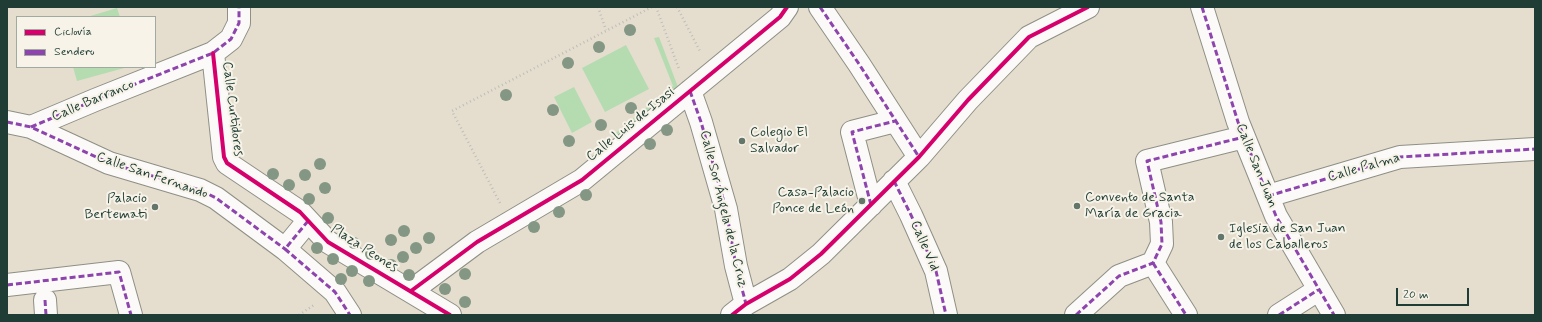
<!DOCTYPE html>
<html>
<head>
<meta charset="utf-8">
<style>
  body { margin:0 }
  #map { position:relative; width:1542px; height:322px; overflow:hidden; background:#e5dece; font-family:Mynerve,sans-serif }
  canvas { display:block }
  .frame { position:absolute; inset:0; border:8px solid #1f3d34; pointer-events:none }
  .legend { position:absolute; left:16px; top:16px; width:140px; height:52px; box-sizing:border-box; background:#f7f3e8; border:1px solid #a1aaa0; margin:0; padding:5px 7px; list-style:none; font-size:12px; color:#1f3d34 }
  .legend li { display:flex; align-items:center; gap:8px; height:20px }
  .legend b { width:20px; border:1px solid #a1aaa0 }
  .scale { position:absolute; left:1396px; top:288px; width:73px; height:18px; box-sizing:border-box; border:2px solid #1f3d34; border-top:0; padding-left:5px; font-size:12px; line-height:14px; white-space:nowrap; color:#1f3d34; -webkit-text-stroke:3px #f7f3e8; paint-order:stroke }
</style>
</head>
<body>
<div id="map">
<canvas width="1542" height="322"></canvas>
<div class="frame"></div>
<ul class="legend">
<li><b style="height:5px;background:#d6006c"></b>Ciclovía</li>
<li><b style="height:5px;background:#8e44ad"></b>Sendero</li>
</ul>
<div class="scale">20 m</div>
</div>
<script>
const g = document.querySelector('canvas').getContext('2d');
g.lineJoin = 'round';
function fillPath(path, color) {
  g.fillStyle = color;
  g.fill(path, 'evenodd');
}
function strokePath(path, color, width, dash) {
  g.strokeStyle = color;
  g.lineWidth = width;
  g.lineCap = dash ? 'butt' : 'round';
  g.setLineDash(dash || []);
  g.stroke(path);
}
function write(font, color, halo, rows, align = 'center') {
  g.font = font + ' Mynerve,sans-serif';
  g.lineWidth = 4;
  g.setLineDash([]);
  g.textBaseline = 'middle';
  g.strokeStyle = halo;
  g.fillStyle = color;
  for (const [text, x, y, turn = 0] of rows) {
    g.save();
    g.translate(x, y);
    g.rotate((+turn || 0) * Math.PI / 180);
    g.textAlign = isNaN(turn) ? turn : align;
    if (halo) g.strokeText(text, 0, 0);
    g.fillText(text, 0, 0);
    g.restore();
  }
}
fillPath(new Path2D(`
  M 117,8 L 120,17 L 87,17 Z
  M 659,37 L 678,87 L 616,138 L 613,135 L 673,86 L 654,38 Z
  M 626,45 L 649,89 L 605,112 L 582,68 Z
  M 73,67 L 128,67 L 77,81 Z
  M 574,87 L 592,122 L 572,133 L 554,97 Z`), '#b5dcb1');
const street = new Path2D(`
  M 820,7 L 859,64 L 919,157
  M 1202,7 L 1238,122 L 1276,216 L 1334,315
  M 213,53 L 224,157 L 227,163 L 300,212 L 328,242 L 450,315
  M 690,91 L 701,122 L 726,209 L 736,266 L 746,304
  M 7,122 L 31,127 L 109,163 L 200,190 L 216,198 L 285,249
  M 31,127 L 95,100 L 213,53 L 231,39 L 239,23 L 239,7
  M 894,181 L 911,215 L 936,271 L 946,315
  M 1268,196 L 1400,157 L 1535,149
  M 871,205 L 852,132 L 895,121
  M 308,221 L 285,249 L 335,292 L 350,315
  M 1153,263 L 1186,315
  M 7,285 L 119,272 L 131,315
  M 411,291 L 477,242 L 582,180 L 780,17 L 787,7
  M 45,300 L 46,315
  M 732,315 L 746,304 L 790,279 L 821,254 L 919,157 L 968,100 L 1029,37 L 1088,7
  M 1076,315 L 1119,276 L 1153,263 L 1162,244 L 1161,222 L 1147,161 L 1244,137
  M 1279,315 L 1318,290`);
strokePath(street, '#8e8f85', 24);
strokePath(new Path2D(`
  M 598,7 L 606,30
  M 656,7 L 679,69
  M 677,7 L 701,53
  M 500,203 L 452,111 L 652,7
  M 299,315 L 314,305`), '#bcbeba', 2.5, [1, 3]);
strokePath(street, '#fbfaf8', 22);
strokePath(new Path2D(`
  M 820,7 L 859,64 L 919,157
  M 1202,7 L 1238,122 L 1276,216 L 1334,315
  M 690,91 L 701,122 L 726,209 L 736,266 L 746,304
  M 7,122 L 31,127 L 109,163 L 200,190 L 216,198 L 285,249
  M 31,127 L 95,100 L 213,53 L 231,39 L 239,23 L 239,7
  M 894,181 L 911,215 L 936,271 L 946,315
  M 1268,196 L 1400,157 L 1535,149
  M 871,205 L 852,132 L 895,121
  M 308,221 L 285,249 L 335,292 L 350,315
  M 1153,263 L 1186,315
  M 7,285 L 119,272 L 131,315
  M 45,300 L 46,315
  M 1076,315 L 1119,276 L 1153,263 L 1162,244 L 1161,222 L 1147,161 L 1244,137
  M 1279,315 L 1318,290`), '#8e44ad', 3, [6, 3]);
strokePath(new Path2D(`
  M 213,53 L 224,157 L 227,163 L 300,212 L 328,242 L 450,315
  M 411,291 L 477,242 L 582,180 L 780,17 L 787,7
  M 732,315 L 746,304 L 790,279 L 821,254 L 919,157 L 968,100 L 1029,37 L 1088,7`), '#d6006c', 4);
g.fillStyle = '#849784';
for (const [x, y] of [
  [630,30],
  [599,47],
  [568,63],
  [506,95],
  [631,108],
  [553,110],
  [601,125],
  [667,130],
  [569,141],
  [650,144],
  [320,164],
  [273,174],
  [305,175],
  [289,185],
  [325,188],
  [586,195],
  [309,199],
  [559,212],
  [328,218],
  [534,227],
  [404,231],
  [429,238],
  [391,240],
  [354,243],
  [317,248],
  [416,248],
  [371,254],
  [403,257],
  [333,259],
  [391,265],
  [352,271],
  [465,274],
  [409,275],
  [341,279],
  [369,281],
  [445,289],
  [465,302]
]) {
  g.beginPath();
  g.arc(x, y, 6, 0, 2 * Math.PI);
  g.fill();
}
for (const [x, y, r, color] of [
  [742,141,4,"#64756a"],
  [862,201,4,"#64756a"],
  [1077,206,4,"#64756a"],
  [155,207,4,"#64756a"],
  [1221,237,4,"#64756a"]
]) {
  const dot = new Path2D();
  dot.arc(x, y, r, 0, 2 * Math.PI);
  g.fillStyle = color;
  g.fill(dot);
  strokePath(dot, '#f7f3e8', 1.5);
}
write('14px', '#1f3d34', '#f7f3e8', [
  ["Calle Barranco",93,101,-23],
  ["Calle Curtidores",232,109,83],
  ["Calle Luis de Isasi",631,125,-39],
  ["Calle San Juan",1256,166,68],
  ["Calle Palma",1364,168,-16],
  ["Calle San Fernando",152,176,19],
  ["Calle Sor Ángela de la Cruz",723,209,76],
  ["Calle Vid",924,246,67],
  ["Plaza Peones",364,249,33]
]);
write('14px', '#1f3d34', '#f7f3e8', [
  ["Colegio El",750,133],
  ["Salvador",750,149],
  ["Casa-Palacio",854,193,"right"],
  ["Ponce de León",854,209,"right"],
  ["Convento de Santa",1085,198],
  ["María de Gracia",1085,214],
  ["Palacio",147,199,"right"],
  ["Bertemati",147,215,"right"],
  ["Iglesia de San Juan",1229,229],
  ["de los Caballeros",1229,245]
], 'left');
</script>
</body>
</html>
